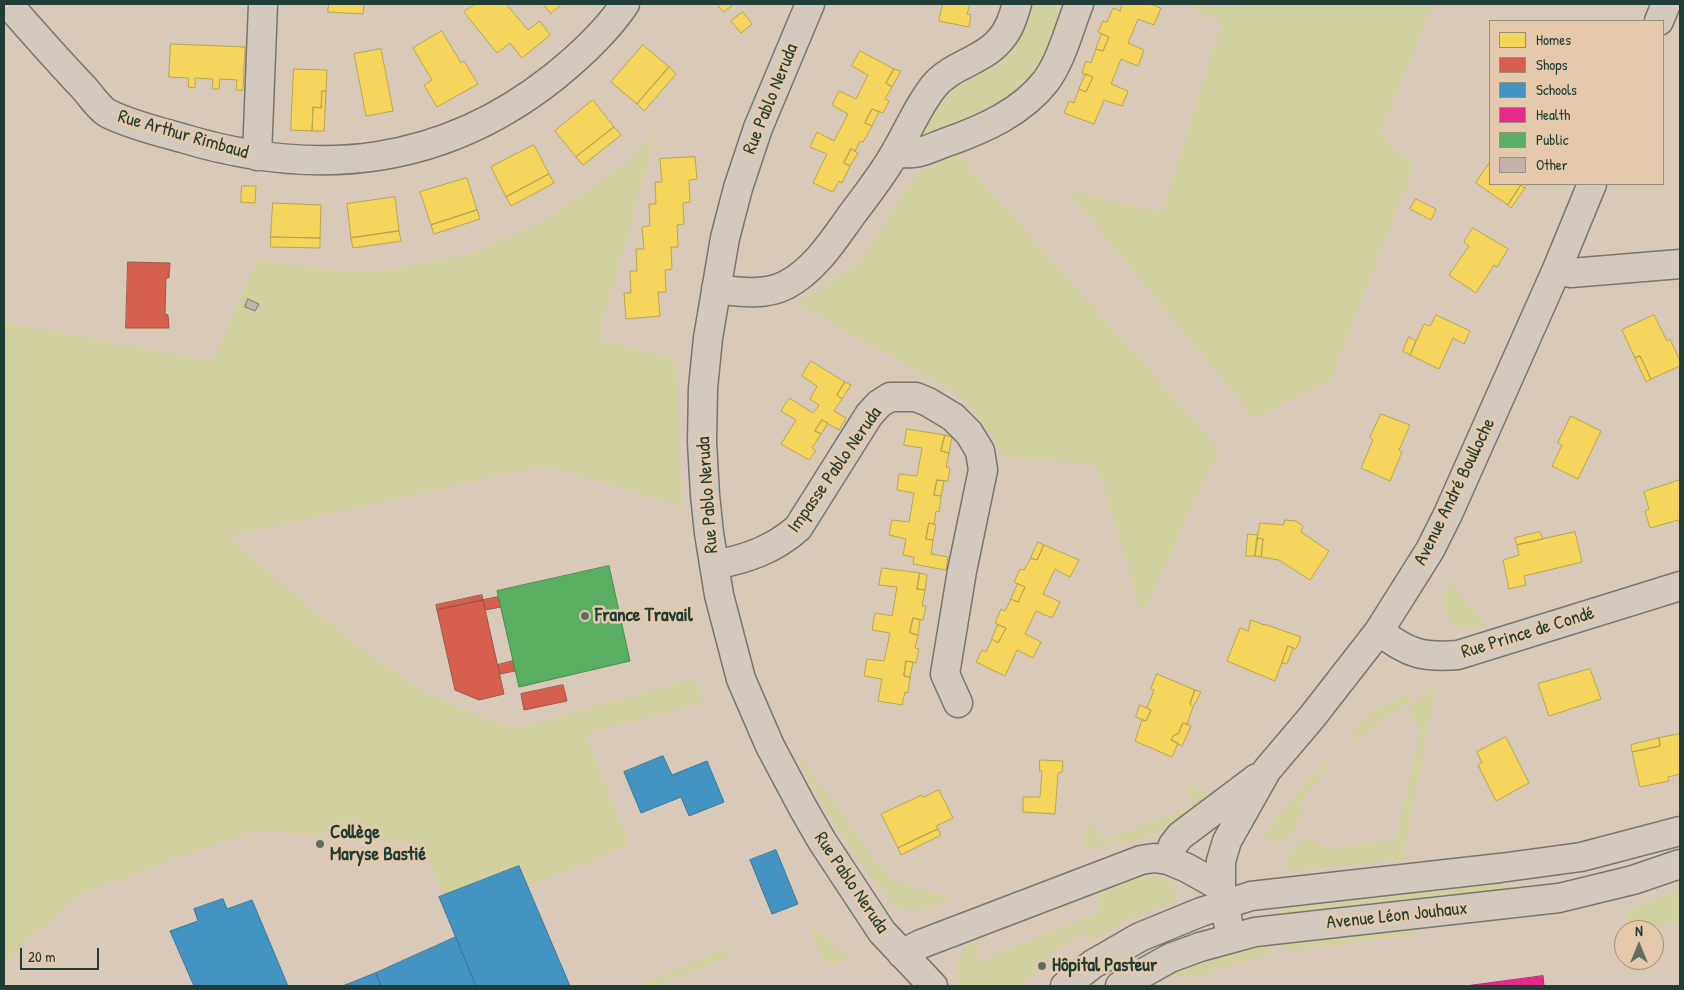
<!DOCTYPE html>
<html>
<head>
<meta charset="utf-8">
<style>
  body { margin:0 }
  #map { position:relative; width:1684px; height:990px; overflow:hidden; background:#d8c9b9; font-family:"Patrick Hand",sans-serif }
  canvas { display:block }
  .frame { position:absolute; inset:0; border:5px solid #1f3d34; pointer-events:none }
  .legend { position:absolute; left:1489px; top:20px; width:175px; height:165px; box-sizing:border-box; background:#e5c9ac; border:1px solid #96917c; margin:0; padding:6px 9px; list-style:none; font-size:15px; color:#1f3d34 }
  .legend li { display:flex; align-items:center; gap:10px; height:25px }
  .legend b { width:25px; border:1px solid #96917c }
  .north { position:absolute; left:1614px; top:920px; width:50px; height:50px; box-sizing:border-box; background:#e5c9ac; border:1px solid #96917c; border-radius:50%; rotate:0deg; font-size:14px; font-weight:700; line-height:20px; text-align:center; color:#1f3d34 }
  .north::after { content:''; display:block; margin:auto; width:18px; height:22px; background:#606e63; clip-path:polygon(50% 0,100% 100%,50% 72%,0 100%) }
  .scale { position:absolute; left:20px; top:948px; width:79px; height:22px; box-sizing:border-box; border:2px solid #1f3d34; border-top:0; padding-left:6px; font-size:15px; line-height:18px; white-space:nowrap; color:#1f3d34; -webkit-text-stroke:4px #e5c9ac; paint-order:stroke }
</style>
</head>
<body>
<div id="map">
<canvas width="1684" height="990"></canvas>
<div class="frame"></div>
<ul class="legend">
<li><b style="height:14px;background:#f6d55c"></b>Homes</li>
<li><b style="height:14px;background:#d6604d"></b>Shops</li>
<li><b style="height:14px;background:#4393c3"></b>Schools</li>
<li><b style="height:14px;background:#e7298a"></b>Health</li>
<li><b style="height:14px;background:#5aae61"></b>Public</li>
<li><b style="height:14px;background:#c1b3a9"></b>Other</li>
</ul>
<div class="north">N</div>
<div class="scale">20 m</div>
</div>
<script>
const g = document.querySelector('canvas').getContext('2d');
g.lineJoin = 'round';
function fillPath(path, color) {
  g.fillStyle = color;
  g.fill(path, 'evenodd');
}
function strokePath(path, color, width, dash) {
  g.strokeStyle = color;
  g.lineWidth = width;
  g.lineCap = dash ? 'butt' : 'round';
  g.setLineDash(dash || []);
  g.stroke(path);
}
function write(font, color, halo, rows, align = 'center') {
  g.font = font + ' "Patrick Hand",sans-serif';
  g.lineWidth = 5;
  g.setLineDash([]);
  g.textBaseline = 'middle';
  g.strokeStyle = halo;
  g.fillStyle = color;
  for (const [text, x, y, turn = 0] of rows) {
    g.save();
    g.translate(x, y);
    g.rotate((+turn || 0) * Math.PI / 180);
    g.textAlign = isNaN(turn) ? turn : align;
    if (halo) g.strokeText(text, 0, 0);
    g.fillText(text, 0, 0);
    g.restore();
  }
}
fillPath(new Path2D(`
  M 1025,4 L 1068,4 L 1044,65 L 1014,99 L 920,144 L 915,128 Z
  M 1185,4 L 1433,4 L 1379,135 L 1414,166 L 1330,380 L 1255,419 L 1067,190 L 1162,213 L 1222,22 Z
  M 655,135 L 598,339 L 676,360 L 682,506 L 544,465 L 226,537 L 350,641 L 427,694 L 508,727 L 523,728 L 598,705 L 696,679 L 704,702 L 585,734 L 629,845 L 453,918 L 422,843 L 256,830 L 78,894 L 4,962 L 4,322 L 213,362 L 257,260 L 338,271 L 379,272 L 468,255 L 546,220 L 618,169 Z
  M 957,154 L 1219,449 L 1142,614 L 1097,464 L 1006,457 L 963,397 L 797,303 L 858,265 L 915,176 Z
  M 1449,582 L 1488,626 C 1479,628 1468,630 1460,627 C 1442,620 1441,596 1449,582 Z
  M 1436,684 L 1402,859 L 1289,871 L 1287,859 L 1302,838 L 1308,839 L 1330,849 L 1396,840 L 1421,730 L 1408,709 Z
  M 1408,695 L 1412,698 L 1405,704 L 1352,742 L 1350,742 L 1349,738 C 1362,718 1386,702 1408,695 Z
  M 802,759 L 890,879 L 951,898 C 933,906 910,918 893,903 L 862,865 L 834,822 L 799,761 Z
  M 1326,762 L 1328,763 L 1328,767 L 1299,804 L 1303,811 L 1304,815 L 1285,839 L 1268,840 L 1264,835 L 1265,832 L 1323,763 Z
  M 1187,787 C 1195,786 1200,789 1206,793 L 1206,800 C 1186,817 1161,833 1136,840 C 1121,844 1105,845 1090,847 L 1086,847 L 1083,841 L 1086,827 L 1094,823 L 1102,841 L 1193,806 Z
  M 1151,876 C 1164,879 1184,885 1173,902 C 1143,909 1117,924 1091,940 L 1083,931 L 1034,966 L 1036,974 L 1018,986 L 960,986 C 954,968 959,946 978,938 L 976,963 L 1099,912 L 1099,892 C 1117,882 1132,877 1151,876 Z
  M 1481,882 L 1508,883 L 1508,891 L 1284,916 L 1284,904 Z
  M 1680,891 L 1680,921 L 1638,930 L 1629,930 L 1631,929 L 1625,911 Z
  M 809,922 L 848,957 C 823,981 815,939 809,922 Z
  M 1399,929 L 1419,934 L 1286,951 L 1282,946 L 1283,941 Z
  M 1269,941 L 1270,952 L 1267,956 L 1221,967 L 1198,977 L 1168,975 L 1199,958 Z
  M 727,948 L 730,956 L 655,986 L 636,986 Z`), '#d1d19f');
const homes = new Path2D(`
  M 329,4 L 364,4 L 363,14 L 328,12 Z
  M 475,4 L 506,4 L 528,30 L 540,21 L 550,35 L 522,58 L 510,43 L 497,53 L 464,12 Z
  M 543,4 L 562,4 L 551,13 Z
  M 717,4 L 734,4 L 724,12 Z
  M 943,4 L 970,4 L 967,14 L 971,15 L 969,27 L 939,21 Z
  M 1122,4 L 1150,4 L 1161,8 L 1154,25 L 1138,19 L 1128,43 L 1144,50 L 1138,66 L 1121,59 L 1111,84 L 1128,91 L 1122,106 L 1104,100 L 1094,124 L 1064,113 L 1069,101 L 1074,103 L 1079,89 L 1086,92 L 1093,77 L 1082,73 L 1086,61 L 1091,63 L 1096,49 L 1103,51 L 1109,37 L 1098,32 L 1103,21 L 1107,22 L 1113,8 L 1120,11 Z
  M 743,12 L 752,24 L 741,33 L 731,21 Z
  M 442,31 L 461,63 L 464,61 L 478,84 L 437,107 L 424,85 L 432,80 L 413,48 Z
  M 1102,34 L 1109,37 L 1103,51 L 1096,49 Z
  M 171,44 L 245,47 L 243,90 L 236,90 L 237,80 L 220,79 L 219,89 L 212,89 L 213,79 L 195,78 L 195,88 L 188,87 L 189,78 L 169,77 Z
  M 643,45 L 669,67 L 637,104 L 611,82 Z
  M 381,49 L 393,111 L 366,116 L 354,54 Z
  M 860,51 L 894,69 L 886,83 L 892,87 L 885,99 L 889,101 L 883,113 L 872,109 L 865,123 L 872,126 L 863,142 L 860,141 L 855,151 L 851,149 L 844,163 L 850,166 L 842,183 L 839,181 L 833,192 L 813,183 L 827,154 L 810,147 L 817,132 L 834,141 L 848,114 L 832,105 L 839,91 L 856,99 L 868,75 L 852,66 Z
  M 669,67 L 676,74 L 644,111 L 637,104 Z
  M 294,69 L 327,70 L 326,91 L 322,91 L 321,108 L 313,107 L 312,131 L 291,130 Z
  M 894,69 L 901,71 L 892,87 L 886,83 Z
  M 1086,74 L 1093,77 L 1086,92 L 1079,89 Z
  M 322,91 L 326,91 L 324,131 L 312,131 L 313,107 L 321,108 Z
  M 593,100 L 614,127 L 576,157 L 555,131 Z
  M 872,109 L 879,112 L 872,126 L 865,123 Z
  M 614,127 L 621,135 L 583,165 L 576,157 Z
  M 534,145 L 549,174 L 506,197 L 491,167 Z
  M 851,149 L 858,153 L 850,166 L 844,163 Z
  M 695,157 L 697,179 L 689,180 L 690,202 L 683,203 L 684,224 L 677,225 L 678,247 L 671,247 L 672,269 L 665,270 L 666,292 L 658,292 L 660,316 L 626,319 L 624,293 L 631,293 L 630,271 L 637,271 L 636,249 L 644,249 L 642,227 L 650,226 L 649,204 L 656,204 L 655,182 L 662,182 L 660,159 Z
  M 1490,162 L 1490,184 L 1528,184 L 1525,188 L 1521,185 L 1508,205 L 1476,183 Z
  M 549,174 L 554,183 L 511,206 L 506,197 Z
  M 467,178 L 477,210 L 431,225 L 420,192 Z
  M 1521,185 L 1525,188 L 1511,208 L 1508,205 Z
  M 242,186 L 256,186 L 255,203 L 241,202 Z
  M 395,197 L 399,231 L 351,238 L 347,204 Z
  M 1416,199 L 1436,209 L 1431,220 L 1410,209 Z
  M 273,203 L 321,205 L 320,238 L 271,237 Z
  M 477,210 L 480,219 L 434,234 L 431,225 Z
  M 1473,228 L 1508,249 L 1497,267 L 1494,265 L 1476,293 L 1449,275 L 1469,246 L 1464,242 Z
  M 399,231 L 401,241 L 353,248 L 351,238 Z
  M 271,237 L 320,238 L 320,248 L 271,247 Z
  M 1436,315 L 1470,331 L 1464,344 L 1453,338 L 1439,369 L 1410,355 L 1424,324 L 1430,326 Z
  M 1654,315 L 1667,341 L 1670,339 L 1680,361 L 1680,366 L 1651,379 L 1640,356 L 1635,358 L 1622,330 Z
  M 1409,337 L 1416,341 L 1410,355 L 1403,351 Z
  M 1640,356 L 1651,379 L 1646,382 L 1635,358 Z
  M 811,361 L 845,382 L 837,395 L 842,399 L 834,411 L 846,418 L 839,430 L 822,420 L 815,431 L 821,434 L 812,448 L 815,450 L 815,452 L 809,460 L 781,444 L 796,420 L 781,411 L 789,398 L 813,413 L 819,405 L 810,399 L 817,386 L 802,376 Z
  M 845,382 L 851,385 L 842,399 L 837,395 Z
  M 1381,414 L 1410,425 L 1399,450 L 1402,452 L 1390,481 L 1361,468 L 1373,440 L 1370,438 Z
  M 1571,416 L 1601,431 L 1578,479 L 1552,466 L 1562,445 L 1558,443 Z
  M 822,420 L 828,423 L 821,434 L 815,431 Z
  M 907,429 L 945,435 L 941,451 L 949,453 L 946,467 L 950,468 L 948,481 L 937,480 L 934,495 L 941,496 L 939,512 L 936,511 L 934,524 L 929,523 L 926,539 L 933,540 L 931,554 L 948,557 L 946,570 L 913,564 L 914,557 L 903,555 L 906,539 L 889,535 L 892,520 L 909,522 L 914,493 L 897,490 L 899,474 L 917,476 L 922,448 L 904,445 Z
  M 945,435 L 952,437 L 949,453 L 941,451 Z
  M 937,480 L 944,481 L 941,496 L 934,495 Z
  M 1680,480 L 1680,524 L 1678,520 L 1650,528 L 1645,511 L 1649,509 L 1644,492 Z
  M 1285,520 L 1296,521 L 1303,526 L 1301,532 L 1329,551 L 1310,580 L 1279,560 L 1261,557 L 1263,539 L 1257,538 L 1260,523 L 1283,525 Z
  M 929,523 L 936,525 L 933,540 L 926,539 Z
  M 1540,532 L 1543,539 L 1517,545 L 1515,538 Z
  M 1575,532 L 1582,562 L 1524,576 L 1526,585 L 1509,589 L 1503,560 L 1519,555 L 1517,545 Z
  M 1248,534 L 1258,535 L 1255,556 L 1246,556 Z
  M 1257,538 L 1263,539 L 1261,557 L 1255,556 Z
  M 1038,542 L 1044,545 L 1037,560 L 1031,558 Z
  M 1044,545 L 1079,560 L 1070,577 L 1055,569 L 1043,594 L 1060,602 L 1052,618 L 1036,611 L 1025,634 L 1041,642 L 1033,658 L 1017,650 L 1005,676 L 976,662 L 982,650 L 986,652 L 992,639 L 998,643 L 1006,628 L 995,623 L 1001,609 L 1005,611 L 1011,599 L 1018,602 L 1025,587 L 1014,582 L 1020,569 L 1024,570 L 1031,558 L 1037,560 Z
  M 882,568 L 920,573 L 917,589 L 925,590 L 922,606 L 926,606 L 923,620 L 913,618 L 910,633 L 918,635 L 915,648 L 919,649 L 916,663 L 906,661 L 904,676 L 910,677 L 908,693 L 905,692 L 902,705 L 878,701 L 882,679 L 864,676 L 867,659 L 884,661 L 890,633 L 872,630 L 875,613 L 892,616 L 897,587 L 879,585 Z
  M 920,573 L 927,575 L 925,590 L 917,589 Z
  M 1018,584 L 1025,587 L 1018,602 L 1011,599 Z
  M 913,618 L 920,620 L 918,635 L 910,633 Z
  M 1251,620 L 1264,625 L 1264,624 L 1301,637 L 1296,649 L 1288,646 L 1275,681 L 1227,661 L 1240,628 L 1248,631 Z
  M 998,625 L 1006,628 L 998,643 L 992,639 Z
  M 1288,646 L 1293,648 L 1287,664 L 1282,663 Z
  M 906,661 L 913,662 L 910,677 L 904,676 Z
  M 1590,669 L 1601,699 L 1549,716 L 1538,684 Z
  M 1157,674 L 1195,690 L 1190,704 L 1193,707 L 1187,724 L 1183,723 L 1178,734 L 1174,735 L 1171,740 L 1178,743 L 1172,757 L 1135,741 L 1142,720 L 1146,721 L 1151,710 L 1147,708 L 1154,690 L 1151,689 Z
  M 1195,690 L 1201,692 L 1193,707 L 1190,704 Z
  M 1140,705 L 1151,710 L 1146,721 L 1136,717 Z
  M 1183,723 L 1191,726 L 1182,746 L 1171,740 L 1174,735 L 1178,734 Z
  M 1680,734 L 1680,774 L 1668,777 L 1669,781 L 1640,787 L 1632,752 L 1660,746 L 1659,738 Z
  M 1506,737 L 1529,783 L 1496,801 L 1478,765 L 1482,763 L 1477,752 Z
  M 1659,738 L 1660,746 L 1632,752 L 1631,745 Z
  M 1040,760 L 1063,761 L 1062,772 L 1058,773 L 1055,814 L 1023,812 L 1023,797 L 1040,797 L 1042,771 L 1040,771 Z
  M 939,790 L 953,818 L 936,826 L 938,829 L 898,848 L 881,814 L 922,795 L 923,797 Z
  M 938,829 L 941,835 L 901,855 L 898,848 Z`);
fillPath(homes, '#f6d55c');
strokePath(homes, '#b6a750', 1);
const shops = new Path2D(`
  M 128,262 L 170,263 L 169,278 L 166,278 L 165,314 L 168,315 L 169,328 L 126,328 Z
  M 482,595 L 483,600 L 437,610 L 436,605 Z
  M 498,597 L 501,607 L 485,610 L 483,600 Z
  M 483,600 L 504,694 L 479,700 L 455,690 L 437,610 Z
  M 513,661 L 515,671 L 500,674 L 498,665 Z
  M 563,685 L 567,701 L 524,710 L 521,694 Z`);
fillPath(shops, '#d6604d');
strokePath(shops, '#9f5646', 1);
const schools = new Path2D(`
  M 663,756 L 672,775 L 707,761 L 724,802 L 689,816 L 681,797 L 641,813 L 624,772 Z
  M 776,850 L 798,904 L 772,914 L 750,860 Z
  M 519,866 L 570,986 L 476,986 L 439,897 Z
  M 223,899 L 227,909 L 252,900 L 288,986 L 194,986 L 170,931 L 198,921 L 194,909 Z
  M 456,937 L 476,986 L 381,986 L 376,973 Z
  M 376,973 L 381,986 L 343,986 Z`);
fillPath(schools, '#4393c3');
strokePath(schools, '#387998', 1);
const health = new Path2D(`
  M 1543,976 L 1544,986 L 1466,986 Z`);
fillPath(health, '#e7298a');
strokePath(health, '#ab2f70', 1);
const public = new Path2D(`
  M 609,566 L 630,661 L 519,687 L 497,591 Z`);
fillPath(public, '#5aae61');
strokePath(public, '#488c54', 1);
const building = new Path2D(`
  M 248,299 L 259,304 L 255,311 L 245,307 Z`);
fillPath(building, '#c1b3a9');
strokePath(building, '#78766e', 1);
const minor = new Path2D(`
  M 8,4 C 33,32 58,61 84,88 C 91,96 99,108 107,113 C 128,124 160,132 182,138 C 317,179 442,166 554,77 C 580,56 606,32 625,4
  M 810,4 L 758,128 L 738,188 L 725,238 L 708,338 L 703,388 L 702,442 L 705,495 L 709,533 L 719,595 L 741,679 L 770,746 L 803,808 L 822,841 L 882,932 L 933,986
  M 1659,21 L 1666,4
  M 896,153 C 903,153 912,154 919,152 C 928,150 938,145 947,142 C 984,129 1022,112 1046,81 C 1062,59 1069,29 1079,4
  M 257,156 L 263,4
  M 1557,269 L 1571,273 L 1680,264
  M 716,289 C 738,292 765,296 786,285 C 815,270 835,238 853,213 C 868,193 884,173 896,151 C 909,129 918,106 934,86 C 951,65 982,61 999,41 C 1009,31 1013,17 1017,4
  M 714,565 C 746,559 773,550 798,528 L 869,415 L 879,404 L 890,397 L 916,397 L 928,402 L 953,417 L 969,433 L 980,451 L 983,470 L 962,571 L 945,674 L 958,703
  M 1379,631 C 1407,653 1422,658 1458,655 L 1680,586
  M 1168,860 L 1187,868 L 1221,887
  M 1231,937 L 1221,887 L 1221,861 L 1227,841 L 1267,770 L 1312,717 L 1379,631 L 1430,550 L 1448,514 L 1557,269 L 1592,184
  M 902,954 L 921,944 L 1141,860 L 1154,858 L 1168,860 L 1173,845 L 1180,836 L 1257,778`);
const major = new Path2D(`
  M 1065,986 L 1093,964 L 1140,937 L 1201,912 L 1251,896 L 1500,868 L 1581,857 L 1680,831
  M 1120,986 L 1170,958 L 1200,947 L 1255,932 L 1559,898 L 1633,880 L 1680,864`);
strokePath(minor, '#78766e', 31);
strokePath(major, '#78766e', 31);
strokePath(minor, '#d3c9be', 28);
strokePath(major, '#d3c9be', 28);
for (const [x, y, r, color] of [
  [585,616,5,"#606e63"],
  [320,844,5,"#606e63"],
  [1042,966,5,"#606e63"]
]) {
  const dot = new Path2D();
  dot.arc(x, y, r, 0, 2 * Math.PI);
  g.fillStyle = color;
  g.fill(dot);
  strokePath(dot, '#e5c9ac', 2);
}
write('19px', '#1f3d34', '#e5c9ac', [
  ["Rue Pablo Neruda",771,99,-68],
  ["Rue Arthur Rimbaud",183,135,16],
  ["Impasse Pablo Neruda",835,470,-55],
  ["Avenue André Boulloche",1455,492,-64],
  ["Rue Pablo Neruda",708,495,-94],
  ["Rue Prince de Condé",1528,633,-17],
  ["Rue Pablo Neruda",851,883,56],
  ["Avenue Léon Jouhaux",1397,916,-6]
]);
write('bold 19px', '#1f3d34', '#e5c9ac', [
  ["France Travail",595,616],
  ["Collège",330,833],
  ["Maryse Bastié",330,855],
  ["Hôpital Pasteur",1052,966]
], 'left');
</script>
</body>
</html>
